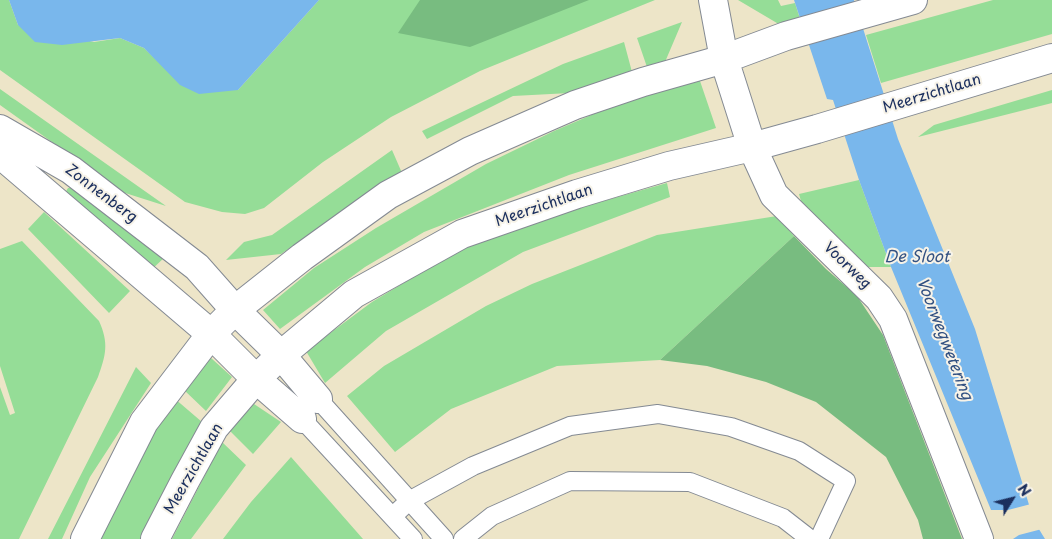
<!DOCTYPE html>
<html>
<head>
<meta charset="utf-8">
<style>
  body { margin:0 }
  #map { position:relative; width:1052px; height:539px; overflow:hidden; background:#ede5c8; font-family:"Playpen Sans",sans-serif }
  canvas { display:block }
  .north { position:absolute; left:987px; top:474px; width:50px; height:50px; -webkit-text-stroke:4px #f7f3e8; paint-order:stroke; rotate:54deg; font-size:14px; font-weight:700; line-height:20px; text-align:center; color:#1b2f5e }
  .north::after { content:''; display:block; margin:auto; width:18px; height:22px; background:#1b2f5e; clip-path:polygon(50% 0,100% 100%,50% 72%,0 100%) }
</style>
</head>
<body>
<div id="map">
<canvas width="1052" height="539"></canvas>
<div class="north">N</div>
</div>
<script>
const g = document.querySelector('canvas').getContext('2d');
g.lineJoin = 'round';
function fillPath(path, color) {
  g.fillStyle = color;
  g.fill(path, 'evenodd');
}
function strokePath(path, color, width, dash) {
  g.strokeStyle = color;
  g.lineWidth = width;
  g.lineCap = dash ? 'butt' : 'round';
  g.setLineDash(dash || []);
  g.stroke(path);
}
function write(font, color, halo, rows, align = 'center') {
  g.font = font + ' "Playpen Sans",sans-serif';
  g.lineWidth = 4;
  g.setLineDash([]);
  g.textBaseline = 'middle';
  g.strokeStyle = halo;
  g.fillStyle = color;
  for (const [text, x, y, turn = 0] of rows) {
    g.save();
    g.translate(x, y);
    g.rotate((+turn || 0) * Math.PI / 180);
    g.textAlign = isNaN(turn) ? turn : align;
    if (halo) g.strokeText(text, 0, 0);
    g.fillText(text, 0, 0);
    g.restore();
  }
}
fillPath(new Path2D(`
  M 0,0 L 9,0 L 18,25 L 94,42 L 120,38 L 144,48 L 161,64 L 238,90 L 319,0 L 655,0 L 480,71 L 391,117 L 323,162 L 264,208 L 245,214 L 222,212 L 185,202 L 0,70 Z
  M 738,0 L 778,0 L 781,6 L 795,3 L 801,22 L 782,26 Z
  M 993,0 L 1052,0 L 1052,34 L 881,83 L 866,35 Z
  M 682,22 L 665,62 L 647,67 L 637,38 Z
  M 624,42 L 632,72 L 570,93 L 513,96 L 427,139 L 422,131 L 563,64 Z
  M 689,81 L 700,81 L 716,128 L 569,175 L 424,232 L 365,267 L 280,329 L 263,310 L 314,268 L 376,228 L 486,164 L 554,131 L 638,95 Z
  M 0,89 L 166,206 L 122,192 L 0,105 Z
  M 1052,90 L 1052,103 L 918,137 L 934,125 Z
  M 392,150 L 402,173 L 281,254 L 226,260 L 244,242 L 272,235 Z
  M 859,180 L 891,267 L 868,267 L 801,201 L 799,194 Z
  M 667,183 L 670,197 L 523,252 L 386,331 L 325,383 L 306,351 L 372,302 L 455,252 L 554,215 Z
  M 68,188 L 72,188 L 166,256 L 148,273 L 65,193 Z
  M 44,212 L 130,291 L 109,313 L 28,229 Z
  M 777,216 L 794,236 L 660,360 L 557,366 L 451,409 L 395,452 L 347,396 L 384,366 L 486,306 L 532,284 L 657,235 Z
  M 22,241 L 99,321 C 109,343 106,355 98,377 L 19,539 L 0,539 L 0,387 L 10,415 L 15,413 L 0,366 L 0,249 Z
  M 211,358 L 232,377 L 206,411 L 184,390 Z
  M 136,367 L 151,383 L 90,477 L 62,539 L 48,539 Z
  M 174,398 L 202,422 L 190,442 L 142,539 L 97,539 L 124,479 Z
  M 254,404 L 281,422 L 253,454 L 230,431 Z
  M 222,442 L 246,465 L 191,539 L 172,539 Z
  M 291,457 L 363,539 L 223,539 L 251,502 Z`), '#95dd97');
fillPath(new Path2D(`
  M 420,0 L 589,0 L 470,47 L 398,33 Z
  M 794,236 L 826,269 L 857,296 L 883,335 L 962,539 L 923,539 L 918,520 L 886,457 L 816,402 L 766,382 L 707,366 L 660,360 Z`), '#78bc80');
fillPath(new Path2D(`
  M 9,0 L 319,0 L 238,90 L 199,94 L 180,85 L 144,48 L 120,38 L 62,45 L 35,42 L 18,25 Z
  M 794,0 L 854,0 L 898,139 L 975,329 L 1034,521 L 1045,539 L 1003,539 L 891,267 L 859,180 L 833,100 L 827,99 Z`), '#79b7ec');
fillPath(new Path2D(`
  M 1031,504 L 1036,520 L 1042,529 L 1019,535 L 1013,539 L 1000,539 L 989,510 L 1008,510 Z`), '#ede5c8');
const service = new Path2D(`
  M 318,399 L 444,539
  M 302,419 L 413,539
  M 393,516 L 409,501 L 473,466 L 570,426 L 658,414 L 731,427 L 799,451 L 846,481 L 819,539
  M 463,539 L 492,516 L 570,481 L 690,482 L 783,518 L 810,539`);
const minor = new Path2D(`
  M 713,0 L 724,59
  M 0,129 L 71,170 L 197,267 L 235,310 L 281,355 L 318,399
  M 752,147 L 774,195 L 879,298 L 893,319 L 979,539
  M 0,154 L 211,334 L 256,379 L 302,419`);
const tertiary = new Path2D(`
  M 724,59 L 752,147
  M 85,539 L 144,422 L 211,334 L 235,310 L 302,257 L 388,195 L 470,151 L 575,105 L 643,82 L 724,59 L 786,36 L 913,0
  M 155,539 L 185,481 L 214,428 L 256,379 L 281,355 L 354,294 L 462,234 L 577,194 L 669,166 L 752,147 L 817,129 L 1052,58`);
strokePath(service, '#848a93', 20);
strokePath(minor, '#848a93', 30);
strokePath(tertiary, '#848a93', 30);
strokePath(service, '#fff', 18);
strokePath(minor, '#fff', 28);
strokePath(tertiary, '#fff', 28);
write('15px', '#1b2f5e', '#f7f3e8', [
  ["Meerzichtlaan",932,94,-17],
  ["Zonnenberg",101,194,37],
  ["Meerzichtlaan",544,206,-19],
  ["Voorweg",847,266,44],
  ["Meerzichtlaan",194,469,-60]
]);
write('italic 16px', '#325182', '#f7f3e8', [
  ["De Sloot",917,258],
  ["Voorwegwetering",944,339,69]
]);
</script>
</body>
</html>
